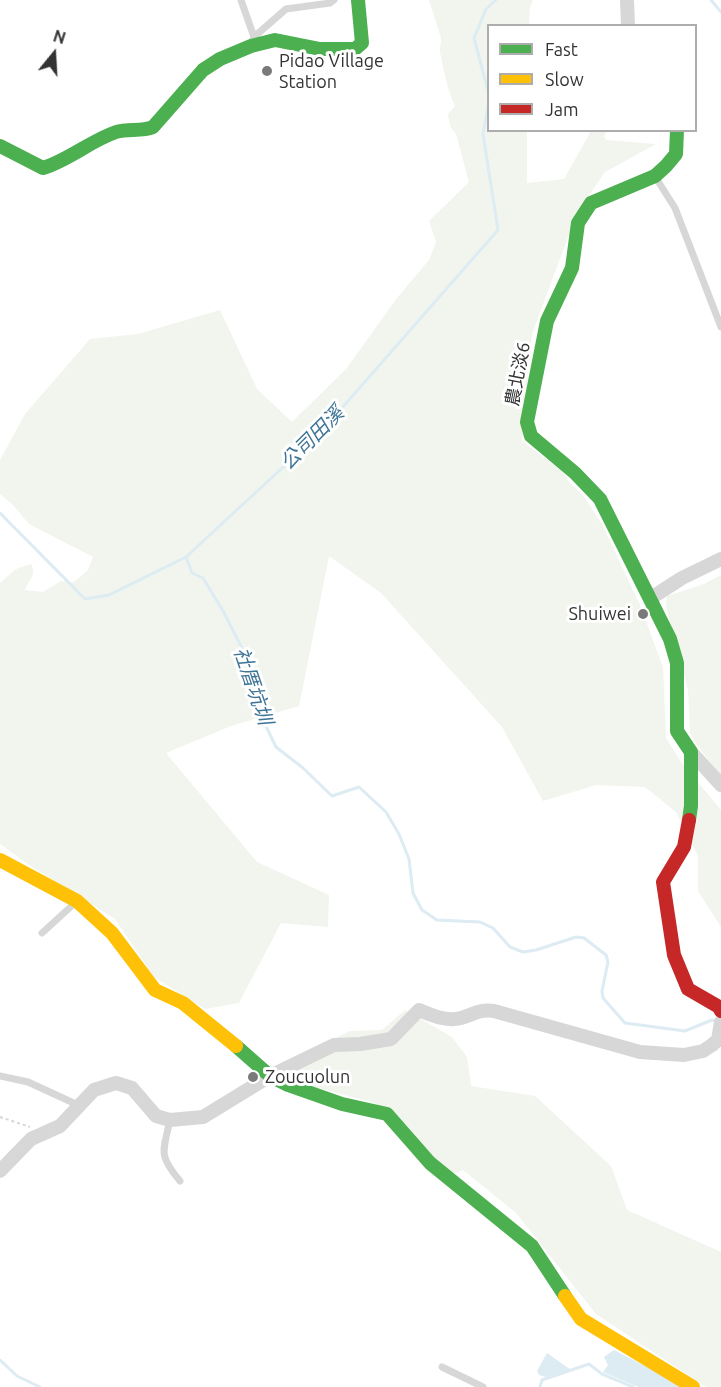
<!DOCTYPE html>
<html>
<head>
<meta charset="utf-8">
<style>
  body { margin:0 }
  #map { position:relative; width:721px; height:1387px; overflow:hidden; background:#fff; font-family:Ubuntu,sans-serif }
  canvas { display:block }
  .legend { position:absolute; left:487px; top:24px; width:210px; height:108px; box-sizing:border-box; background:#fff; border:2px solid #adadad; margin:0; padding:8px 10px; list-style:none; font-size:18px; color:#333 }
  .legend li { display:flex; align-items:center; gap:12px; height:30px }
  .legend b { width:30px; border:2px solid #adadad }
  .north { position:absolute; left:24px; top:24px; width:60px; height:60px; -webkit-text-stroke:4px #fff; paint-order:stroke; rotate:18deg; font-size:16px; font-weight:700; line-height:24px; text-align:center; color:#333 }
  .north::after { content:''; display:block; margin:auto; width:21px; height:27px; background:#333; clip-path:polygon(50% 0,100% 100%,50% 72%,0 100%) }
</style>
</head>
<body>
<div id="map">
<canvas width="721" height="1387"></canvas>
<ul class="legend">
<li><b style="height:8px;background:#4caf50"></b>Fast</li>
<li><b style="height:8px;background:#ffc107"></b>Slow</li>
<li><b style="height:8px;background:#c62828"></b>Jam</li>
</ul>
<div class="north">N</div>
</div>
<script>
const g = document.querySelector('canvas').getContext('2d');
g.lineJoin = 'round';
function fillPath(path, color) {
  g.fillStyle = color;
  g.fill(path, 'evenodd');
}
function strokePath(path, color, width, dash) {
  g.strokeStyle = color;
  g.lineWidth = width;
  g.lineCap = dash ? 'butt' : 'round';
  g.setLineDash(dash || []);
  g.stroke(path);
}
function write(font, color, halo, rows, align = 'center') {
  g.font = font + ' Ubuntu,"Noto Sans TC",sans-serif';
  g.lineWidth = 6;
  g.setLineDash([]);
  g.textBaseline = 'middle';
  g.strokeStyle = halo;
  g.fillStyle = color;
  for (const [text, x, y, turn = 0] of rows) {
    g.save();
    g.translate(x, y);
    g.rotate((+turn || 0) * Math.PI / 180);
    g.textAlign = isNaN(turn) ? turn : align;
    if (halo) g.strokeText(text, 0, 0);
    g.fillText(text, 0, 0);
    g.restore();
  }
}
fillPath(new Path2D(`
  M 429,0 L 533,0 L 530,7 L 529,25 L 488,26 L 488,130 L 527,131 L 527,183 L 564,179 L 591,131 L 607,131 L 604,136 L 606,140 L 656,144 L 605,172 L 577,213 L 532,334 L 522,441 L 562,471 L 569,482 L 583,495 L 603,526 L 640,605 L 663,667 L 666,738 L 681,762 L 721,810 L 721,927 L 698,891 L 698,856 L 676,812 L 645,787 L 596,785 L 543,801 L 502,727 L 381,593 L 329,556 L 299,706 L 231,726 L 166,753 L 257,862 L 329,895 L 328,927 L 281,923 L 239,1003 L 205,1009 L 154,977 L 115,919 L 29,865 L 0,844 L 0,583 L 16,569 L 31,564 C 37,574 29,580 25,590 L 43,592 L 61,581 L 74,582 L 88,570 L 93,557 L 29,524 L 12,504 L 0,494 L 0,460 L 25,414 L 90,339 L 138,334 L 220,310 L 257,389 L 292,422 L 346,369 L 397,298 L 429,260 L 436,242 L 429,221 L 469,182 L 456,134 L 450,126 L 448,114 L 455,106 C 447,89 444,71 440,52 C 439,47 442,44 441,38 Z
  M 721,575 L 721,776 L 696,744 L 690,733 L 688,690 L 666,607 L 667,596 L 704,584 Z
  M 405,1010 L 452,1037 L 467,1057 L 471,1086 L 535,1096 L 611,1166 L 627,1210 L 721,1252 L 721,1387 L 706,1387 L 596,1314 L 516,1213 L 463,1170 L 450,1175 L 374,1103 L 293,1081 L 285,1075 L 300,1056 L 350,1031 L 382,1030 Z`), '#f1f5ed');
fillPath(new Path2D(`
  M 614,1350 L 682,1385 L 682,1387 L 638,1387 L 603,1372 L 608,1365 L 604,1357 Z
  M 547,1353 L 571,1370 L 546,1377 L 539,1375 L 537,1371 Z`), '#ddebf3');
strokePath(new Path2D(`
  M 711,0 L 721,12
  M 488,91 L 474,38 L 486,9 L 496,0
  M 0,513 L 85,599 L 109,595 L 186,557 L 320,433 L 498,230 L 483,134 L 488,107
  M 186,557 L 192,573 L 203,578 L 223,611 L 245,654 L 257,690 L 263,720 L 276,747 L 303,768 L 332,796 L 359,787 L 386,812 L 399,834 L 409,859 L 413,893 L 422,910 L 437,920 L 480,922 L 493,928 L 510,947 L 523,952 L 536,950 L 576,937 L 584,938 L 606,955 L 608,962 L 602,991 L 603,998 L 625,1023 L 685,1031 L 712,1020 L 716,1021
  M 0,1360 L 17,1376 L 40,1387
  M 540,1387 L 542,1380 L 589,1364 L 602,1374 L 633,1387`), '#ddebf3', 3);
strokePath(new Path2D(`
  M 0,1117 L 30,1127`), '#d6d6d6', 2, [3, 3]);
strokePath(new Path2D(`
  M 241,0 L 254,37
  M 251,43 L 254,37 L 286,9 L 330,3 L 334,0
  M 656,178 L 675,208 L 721,327
  M 42,933 L 76,902
  M 0,1076 L 28,1082 L 78,1105
  M 170,1120 C 163,1152 158,1155 180,1181
  M 442,1367 L 483,1387`), '#d7d7d7', 7);
strokePath(new Path2D(`
  M 627,0 L 628,26
  M 651,598 L 682,578 L 721,559
  M 691,752 L 721,785
  M 0,1171 L 31,1139 L 60,1126 L 94,1090 L 116,1083 L 132,1088 L 156,1116 L 170,1120 L 203,1117 L 270,1076 L 334,1045 L 360,1044 L 391,1039 L 419,1010 C 432,1015 446,1022 461,1018 C 475,1014 478,1009 494,1011 L 640,1052 L 684,1055 L 703,1051 L 712,1045 L 718,1040 L 721,1022`), '#d7d7d7', 14);
strokePath(new Path2D(`
  M 677,130 L 676,154 L 666,166 L 655,176 L 591,203 L 578,223 L 572,268 L 547,321 L 527,422 L 531,436 L 575,473 L 600,499 L 670,639 L 677,663 L 677,731 L 691,752 L 691,806 L 689,820
  M 0,146 L 43,168 C 69,160 90,141 116,132 C 128,128 141,132 153,127 L 203,70 L 220,59 L 251,46 L 275,40 L 320,49 L 355,49 L 362,43 L 358,0
  M 236,1046 L 270,1076 L 288,1085 L 342,1104 L 387,1114 L 430,1163 L 532,1246 L 565,1296`), '#4caf50', 14);
strokePath(new Path2D(`
  M 0,860 L 77,901 L 112,933 L 155,990 L 183,1003 L 236,1046
  M 565,1296 L 581,1319 L 693,1387`), '#ffc107', 14);
strokePath(new Path2D(`
  M 689,820 L 684,847 L 663,882 L 674,955 L 688,989 L 719,1007 L 721,1011`), '#c62828', 14);
for (const [x, y, r, color] of [
  [267,71,6,"#7a7a7a"],
  [643,614,6,"#7a7a7a"],
  [253,1077,6,"#7a7a7a"]
]) {
  const dot = new Path2D();
  dot.arc(x, y, r, 0, 2 * Math.PI);
  g.fillStyle = color;
  g.fill(dot);
  strokePath(dot, '#fff', 2);
}
write('18px', '#333', '#fff', [
  ["Pidao Village",279,61],
  ["Station",279,82],
  ["Shuiwei",631,614,"right"],
  ["Zoucuolun",265,1077]
], 'left');
write('18px', '#333', '#fff', [
  ["農北淡6",518,374,-79]
]);
write('italic 20px', '#3f7597', '#fff', [
  ["公司田溪",312,438,-45],
  ["社厝坑圳",253,686,71]
]);
</script>
</body>
</html>
